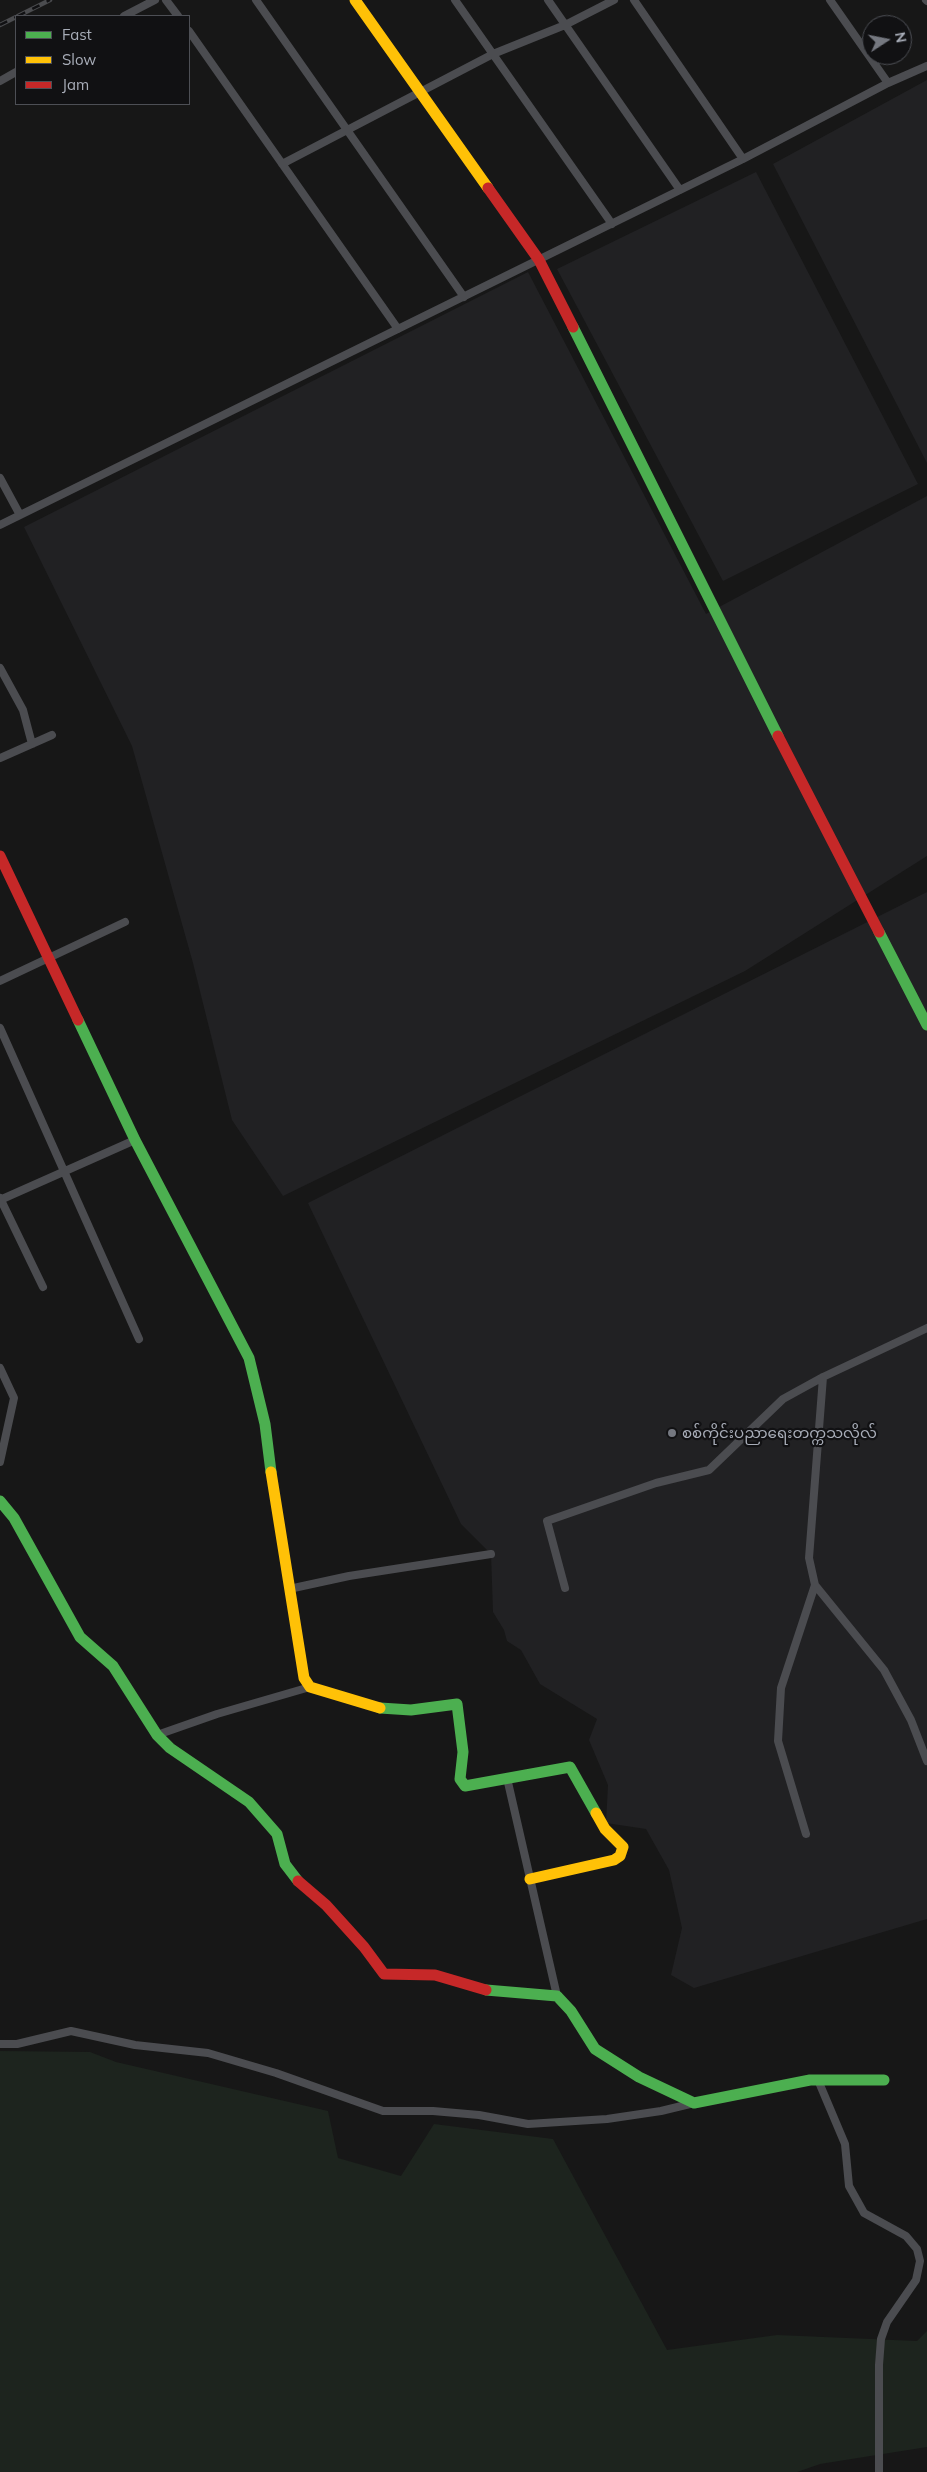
<!DOCTYPE html>
<html>
<head>
<meta charset="utf-8">
<style>
  body { margin:0 }
  #map { position:relative; width:927px; height:2472px; overflow:hidden; background:#171717; font-family:Mulish,sans-serif }
  canvas { display:block }
  .legend { position:absolute; left:15px; top:15px; width:175px; height:90px; box-sizing:border-box; background:#111113; border:1px solid #4d4f55; margin:0; padding:6px 9px; list-style:none; font-size:15px; color:#a8adb8 }
  .legend li { display:flex; align-items:center; gap:10px; height:25px }
  .legend b { width:25px; border:1px solid #4d4f55 }
  .north { position:absolute; left:862px; top:15px; width:50px; height:50px; box-sizing:border-box; background:#111113; border:1px solid #4d4f55; border-radius:50%; rotate:79deg; font-size:14px; font-weight:700; line-height:20px; text-align:center; color:#a8adb8 }
  .north::after { content:''; display:block; margin:auto; width:18px; height:22px; background:#757880; clip-path:polygon(50% 0,100% 100%,50% 72%,0 100%) }
</style>
</head>
<body>
<div id="map">
<canvas width="927" height="2472"></canvas>
<ul class="legend">
<li><b style="height:6px;background:#4caf50"></b>Fast</li>
<li><b style="height:6px;background:#ffc107"></b>Slow</li>
<li><b style="height:6px;background:#c62828"></b>Jam</li>
</ul>
<div class="north">N</div>
</div>
<script>
const g = document.querySelector('canvas').getContext('2d');
g.lineJoin = 'round';
function fillPath(path, color) {
  g.fillStyle = color;
  g.fill(path, 'evenodd');
}
function strokePath(path, color, width, dash) {
  g.strokeStyle = color;
  g.lineWidth = width;
  g.lineCap = dash ? 'butt' : 'round';
  g.setLineDash(dash || []);
  g.stroke(path);
}
function write(font, color, halo, rows, align = 'center') {
  g.font = font + ' Mulish,"Noto Sans Myanmar",sans-serif';
  g.lineWidth = 4.5;
  g.setLineDash([]);
  g.textBaseline = 'middle';
  g.strokeStyle = halo;
  g.fillStyle = color;
  for (const [text, x, y, turn = 0] of rows) {
    g.save();
    g.translate(x, y);
    g.rotate((+turn || 0) * Math.PI / 180);
    g.textAlign = isNaN(turn) ? turn : align;
    if (halo) g.strokeText(text, 0, 0);
    g.fillText(text, 0, 0);
    g.restore();
  }
}
fillPath(new Path2D(`
  M 927,80 L 927,463 L 773,164 Z
  M 756,172 L 918,484 L 723,581 L 557,269 Z
  M 528,272 L 706,614 L 927,496 L 927,856 L 745,971 L 283,1196 L 232,1120 L 193,963 L 132,746 L 24,527 Z
  M 927,892 L 927,1919 L 694,1988 L 671,1975 L 682,1928 L 669,1870 L 646,1829 L 606,1823 L 608,1785 L 589,1740 L 597,1719 L 540,1684 L 521,1650 L 507,1641 L 504,1630 L 493,1612 L 491,1554 L 461,1524 L 308,1203 Z`), '#212123');
fillPath(new Path2D(`
  M 0,2051 L 90,2052 L 116,2062 L 328,2111 L 338,2158 L 401,2176 L 434,2124 L 553,2139 L 667,2350 L 777,2335 L 917,2341 L 927,2331 L 927,2447 L 820,2464 L 797,2472 L 0,2472 Z`), '#1d241e');
strokePath(new Path2D(`
  M 166,0 L 178,16
  M 256,0 L 464,297
  M 455,0 L 612,224
  M 548,0 L 680,190
  M 634,0 L 743,159
  M 830,0 L 888,83
  M 926,0 L 927,1
  M 124,16 L 155,0
  M 189,31 L 398,329
  M 0,81 L 16,72
  M 282,164 L 493,54 L 565,25 L 614,0
  M 0,478 L 20,515
  M 0,525 L 743,159 L 888,83 L 927,66
  M 0,668 L 23,710 L 32,744
  M 0,758 L 52,735
  M 0,981 L 125,922
  M 0,1028 L 139,1339
  M 0,1198 L 43,1287
  M 0,1200 L 135,1140
  M 0,1368 L 14,1398 L 0,1462
  M 823,1377 L 809,1558 L 815,1585 L 884,1670 L 911,1720 L 927,1761
  M 565,1588 L 547,1521 L 656,1483 L 709,1470 L 783,1399 L 823,1377 L 927,1328
  M 289,1589 L 349,1576 L 491,1554
  M 157,1735 L 217,1714 L 310,1687
  M 507,1778 L 557,1996
  M 806,1834 L 778,1741 L 781,1688 L 815,1585
  M 0,2044 L 17,2044 L 71,2031 L 135,2045 L 208,2053 L 276,2073 L 383,2111 L 433,2111 L 479,2115 L 528,2124 L 607,2119 L 661,2111 L 694,2103
  M 818,2080 L 845,2144 L 849,2186 L 864,2213 L 906,2236 L 917,2249 L 920,2261 L 916,2280 L 887,2322 L 881,2339 L 879,2365 L 879,2472`), '#4b4c50', 8);
strokePath(new Path2D(`
  M 573,327 L 778,736
  M 879,932 L 927,1025
  M 78,1020 L 135,1140 L 249,1358 L 265,1424 L 271,1472
  M 0,1501 L 14,1518 L 80,1637 L 113,1666 L 157,1735 L 170,1748 L 249,1802 L 277,1834 L 285,1864 L 298,1881
  M 380,1708 L 411,1710 L 457,1704 L 463,1752 L 460,1779 L 465,1786 L 570,1767 L 596,1813
  M 486,1990 L 557,1996 L 571,2011 L 595,2049 L 639,2077 L 694,2103 L 810,2080 L 884,2080`), '#4caf50', 11);
strokePath(new Path2D(`
  M 355,0 L 488,188
  M 271,1472 L 304,1678 L 310,1687 L 380,1708
  M 530,1879 L 614,1860 L 620,1856 L 623,1847 L 605,1829 L 596,1813`), '#ffc107', 11);
strokePath(new Path2D(`
  M 488,188 L 539,260 L 573,327
  M 778,736 L 879,932
  M 0,856 L 78,1020
  M 298,1881 L 326,1905 L 364,1947 L 384,1974 L 435,1975 L 486,1990`), '#c62828', 11);
const rail = new Path2D(`
  M 18,16 L 50,0
  M 0,25 L 16,17`);
strokePath(rail, '#4b4c4f', 4.5);
strokePath(rail, '#111113', 2.5, [8]);
for (const [x, y, r, color] of [
  [672,1433,5,"#757880"]
]) {
  const dot = new Path2D();
  dot.arc(x, y, r, 0, 2 * Math.PI);
  g.fillStyle = color;
  g.fill(dot);
  strokePath(dot, '#111113', 2);
}
write('15px', '#a8adb8', '#111113', [
  ["စစ်ကိုင်းပညာရေးတက္ကသလိုလ်",682,1433]
], 'left');
</script>
</body>
</html>
